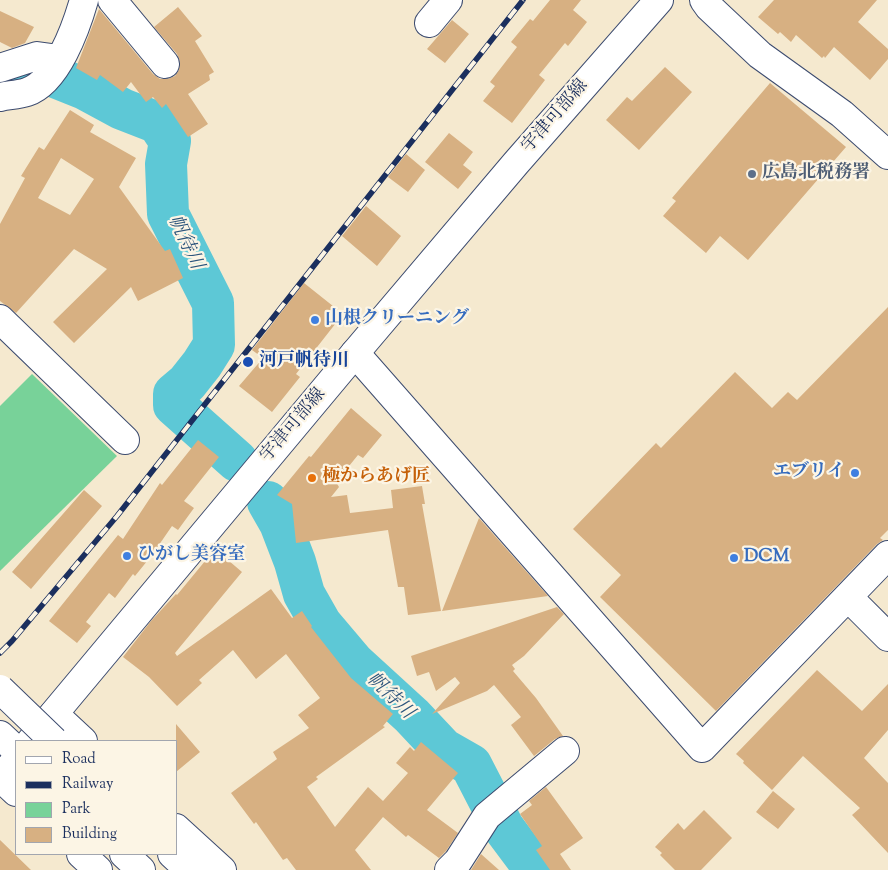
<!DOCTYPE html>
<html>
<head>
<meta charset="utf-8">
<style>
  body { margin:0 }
  #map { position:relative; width:888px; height:870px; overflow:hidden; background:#f5e9cf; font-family:"Sorts Mill Goudy",serif }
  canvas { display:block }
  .legend { position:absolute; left:15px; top:740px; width:162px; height:115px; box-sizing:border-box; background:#fcf5e5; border:1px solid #a2a6af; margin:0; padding:6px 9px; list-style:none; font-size:15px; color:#1b2f5e }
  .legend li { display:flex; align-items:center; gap:10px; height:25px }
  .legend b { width:25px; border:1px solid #a2a6af }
</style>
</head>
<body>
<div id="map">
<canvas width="888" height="870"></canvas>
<ul class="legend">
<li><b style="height:6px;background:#fff"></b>Road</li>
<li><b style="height:6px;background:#1b2f5e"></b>Railway</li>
<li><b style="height:14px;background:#78d299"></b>Park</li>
<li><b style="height:14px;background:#d7b082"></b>Building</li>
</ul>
</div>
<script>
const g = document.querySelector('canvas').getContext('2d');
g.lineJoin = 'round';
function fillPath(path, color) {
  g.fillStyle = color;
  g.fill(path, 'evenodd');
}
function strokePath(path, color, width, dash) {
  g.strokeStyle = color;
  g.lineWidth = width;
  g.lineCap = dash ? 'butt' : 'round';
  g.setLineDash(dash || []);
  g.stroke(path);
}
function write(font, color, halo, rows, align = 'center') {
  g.font = font + ' "Sorts Mill Goudy","Noto Serif JP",serif';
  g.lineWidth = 4.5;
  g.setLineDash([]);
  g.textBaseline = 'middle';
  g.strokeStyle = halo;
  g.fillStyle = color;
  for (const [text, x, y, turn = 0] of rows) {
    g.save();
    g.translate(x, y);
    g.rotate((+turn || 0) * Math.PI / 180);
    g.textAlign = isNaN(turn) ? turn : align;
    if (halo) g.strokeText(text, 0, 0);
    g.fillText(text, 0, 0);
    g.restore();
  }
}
fillPath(new Path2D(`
  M 32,374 L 117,456 L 0,571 L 0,406 Z`), '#78d299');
strokePath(new Path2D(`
  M 0,82 L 45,73 L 85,89 L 122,109 L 158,123 L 170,141 L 166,164 L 168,214 L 213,303 L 214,345 L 202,364 L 187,383 L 174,394 L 174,405 L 237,461
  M 268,502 L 280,523 L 295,562 L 304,594 L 321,624 L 354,663 L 412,716 L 443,749 L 471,765 L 503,827 L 527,859 L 539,870`), '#5dc8d6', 42);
fillPath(new Path2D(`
  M 550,0 L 581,0 L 573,10 L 587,22 L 568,46 L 565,43 L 539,75 L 545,80 L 512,123 L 483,101 L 495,86 L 490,82 L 517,47 L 511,42 L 530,19 L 533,21 Z
  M 774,0 L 877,0 L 858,22 L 888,49 L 888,59 L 870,80 L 834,47 L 825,58 L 824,56 L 822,58 L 796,35 L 791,42 L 780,32 L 778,34 L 758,17 Z
  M 178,7 L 202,36 L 195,41 L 214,72 L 209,75 L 210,80 L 188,94 L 208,124 L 188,137 L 166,104 L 162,108 L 153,97 L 146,102 L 131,82 L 123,92 L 100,75 L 97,80 L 76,68 L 99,9 L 153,74 L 160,79 L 168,79 L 175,76 L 179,70 L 180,61 L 177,54 L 154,27 Z
  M 0,11 L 34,27 L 25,43 L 12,48 L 0,42 Z
  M 452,20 L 469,34 L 445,63 L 427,49 Z
  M 665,67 L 692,92 L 639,150 L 606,120 L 627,97 L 632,101 Z
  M 770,83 L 846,147 L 748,260 L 720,236 L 706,253 L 663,216 L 676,201 L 672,198 Z
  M 70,110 L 94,125 L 90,132 L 136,158 L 119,187 L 165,251 L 170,249 L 183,278 L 138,301 L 131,287 L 74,343 L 53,322 L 107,269 L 74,249 L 16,313 L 0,301 L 0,224 L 25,178 L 21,176 L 39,147 L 44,150 ZM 61,158 L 94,179 L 70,215 L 38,198 Z
  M 449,133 L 473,152 L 463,165 L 472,172 L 458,189 L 425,162 Z
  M 406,154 L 425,170 L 408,192 L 388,177 Z
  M 366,206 L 401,236 L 377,266 L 342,236 Z
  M 304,283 L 343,314 L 296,374 L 300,377 L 272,412 L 239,386 L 263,358 L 252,350 Z
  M 888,307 L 888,530 L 880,538 L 883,540 L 877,544 L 716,711 L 600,597 L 621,575 L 573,529 L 656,443 L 661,448 L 735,372 L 772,408 L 788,392 L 797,400 Z
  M 351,408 L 382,435 L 363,458 L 358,455 L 336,482 L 339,487 L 331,497 L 347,495 L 350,513 L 393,508 L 391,490 L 422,486 L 425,504 L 422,504 L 441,611 L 408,615 L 404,587 L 398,587 L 388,530 L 296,543 L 292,504 L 277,495 L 309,456 L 311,457 Z
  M 198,440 L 219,457 L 184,501 L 194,508 L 178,530 L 172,526 L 152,555 L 135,576 L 133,574 L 115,598 L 109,593 L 86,622 L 91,626 L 77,643 L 49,621 L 118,535 L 123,539 L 160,483 L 162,485 Z
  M 84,490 L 102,506 L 31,589 L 12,572 Z
  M 479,518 L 548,596 L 442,611 Z
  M 215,549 L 242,572 L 175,653 L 177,656 L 271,589 L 292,618 L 302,611 L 312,626 L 311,627 L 351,678 L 393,714 L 383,726 L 385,727 L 316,777 L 318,779 L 307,787 L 335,827 L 368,787 L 383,801 L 408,773 L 396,763 L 410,747 L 414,751 L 421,742 L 458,773 L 427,810 L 458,833 L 446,851 L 439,858 L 408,835 L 406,837 L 383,817 L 355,850 L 371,870 L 296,870 L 287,858 L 283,860 L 256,822 L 254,824 L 231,793 L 277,759 L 273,752 L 309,728 L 298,715 L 320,698 L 286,654 L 256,679 L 233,650 L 199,680 L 202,683 L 177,706 L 149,677 L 123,657 L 151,621 L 176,594 L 177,595 Z
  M 557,607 L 564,614 L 524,656 L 512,665 L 515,669 L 513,671 L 536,698 L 563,736 L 555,739 L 534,756 L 511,725 L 521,717 L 494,685 L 487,691 L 432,714 L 460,683 L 455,677 L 436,691 L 429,672 L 417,676 L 411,656 Z
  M 817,670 L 862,711 L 888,684 L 888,730 L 864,758 L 888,783 L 888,853 L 852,815 L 860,808 L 803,756 L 772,790 L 743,763 L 744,761 L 736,754 Z
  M 176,724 L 200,752 L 176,772 Z
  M 546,787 L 583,838 L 560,854 L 571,870 L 550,870 L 536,850 L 542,846 L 520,814 L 532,805 L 529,801 Z
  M 773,791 L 795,809 L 778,829 L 756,812 Z
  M 704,810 L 732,838 L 701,870 L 675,870 L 660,855 L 662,853 L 655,847 L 678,823 L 684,830 Z
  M 0,840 L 31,870 L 0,870 Z
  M 481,854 L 499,870 L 471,870 Z`), '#d7b082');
const minor = new Path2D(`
  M 112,0 L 165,64
  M 704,0 L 709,7 L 760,55 L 842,114 L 888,155
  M 429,23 L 448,0
  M 0,68 L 37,56 L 59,59
  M 0,97 C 9,95 18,95 27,92 C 57,82 76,28 84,0
  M 0,319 L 125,440
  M 355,353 L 702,748 L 888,555
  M 848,597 L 888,637
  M 54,714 L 83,741
  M 1,778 L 16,792
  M 176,828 L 222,870
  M 81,854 L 98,870
  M 449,870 L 458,861 L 487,816 L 565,751`);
const major = new Path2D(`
  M 31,741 L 355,353 L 516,163 L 659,0
  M 0,779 L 16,760`);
const highway = new Path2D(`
  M 0,735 L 16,750
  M 124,854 L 141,870
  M 172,854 L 189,870`);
strokePath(minor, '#3c4b6f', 30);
strokePath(major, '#3c4b6f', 30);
strokePath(highway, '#3c4b6f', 30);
strokePath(minor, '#fff', 28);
strokePath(major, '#fff', 28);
strokePath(highway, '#fff', 28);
const rail = new Path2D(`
  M 0,653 L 12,641 L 117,516 L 523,0`);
strokePath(rail, '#1b2f5e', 5.5);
strokePath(rail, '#fcf5e5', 4, [11]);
const highwayBridge = new Path2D(`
  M 0,689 L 54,741`);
strokePath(highwayBridge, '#3c4b6f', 30, []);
strokePath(highwayBridge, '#fff', 28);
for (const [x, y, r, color] of [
  [752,174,5,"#5c6f8a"],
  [315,320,5,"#3f7fe0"],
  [248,362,6,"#1a4fb4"],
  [855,473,5,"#3f7fe0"],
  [312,478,5,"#e8710a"],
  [127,556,5,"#3f7fe0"],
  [734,558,5,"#3f7fe0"]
]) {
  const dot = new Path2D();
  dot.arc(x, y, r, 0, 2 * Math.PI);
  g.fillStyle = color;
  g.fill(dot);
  strokePath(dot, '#fcf5e5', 2);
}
write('18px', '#1b2f5e', '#fcf5e5', [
  ["宇津可部線",556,117,-49],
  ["宇津可部線",294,426,-50]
]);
write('bold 18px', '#4e5e75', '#fcf5e5', [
  ["広島北税務署",762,174]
], 'left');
write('bold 18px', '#366cbe', '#fcf5e5', [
  ["山根クリーニング",325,320],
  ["エブリイ",845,473,"right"],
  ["ひがし美容室",137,556],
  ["DCM",744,558]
], 'left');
write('bold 18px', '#164399', '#fcf5e5', [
  ["河戸帆待川",259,362]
], 'left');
write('bold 18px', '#c56008', '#fcf5e5', [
  ["極からあげ匠",322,478]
], 'left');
write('italic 19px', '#2c557c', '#fcf5e5', [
  ["帆待川",184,243,65],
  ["帆待川",389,697,44]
]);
</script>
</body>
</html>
